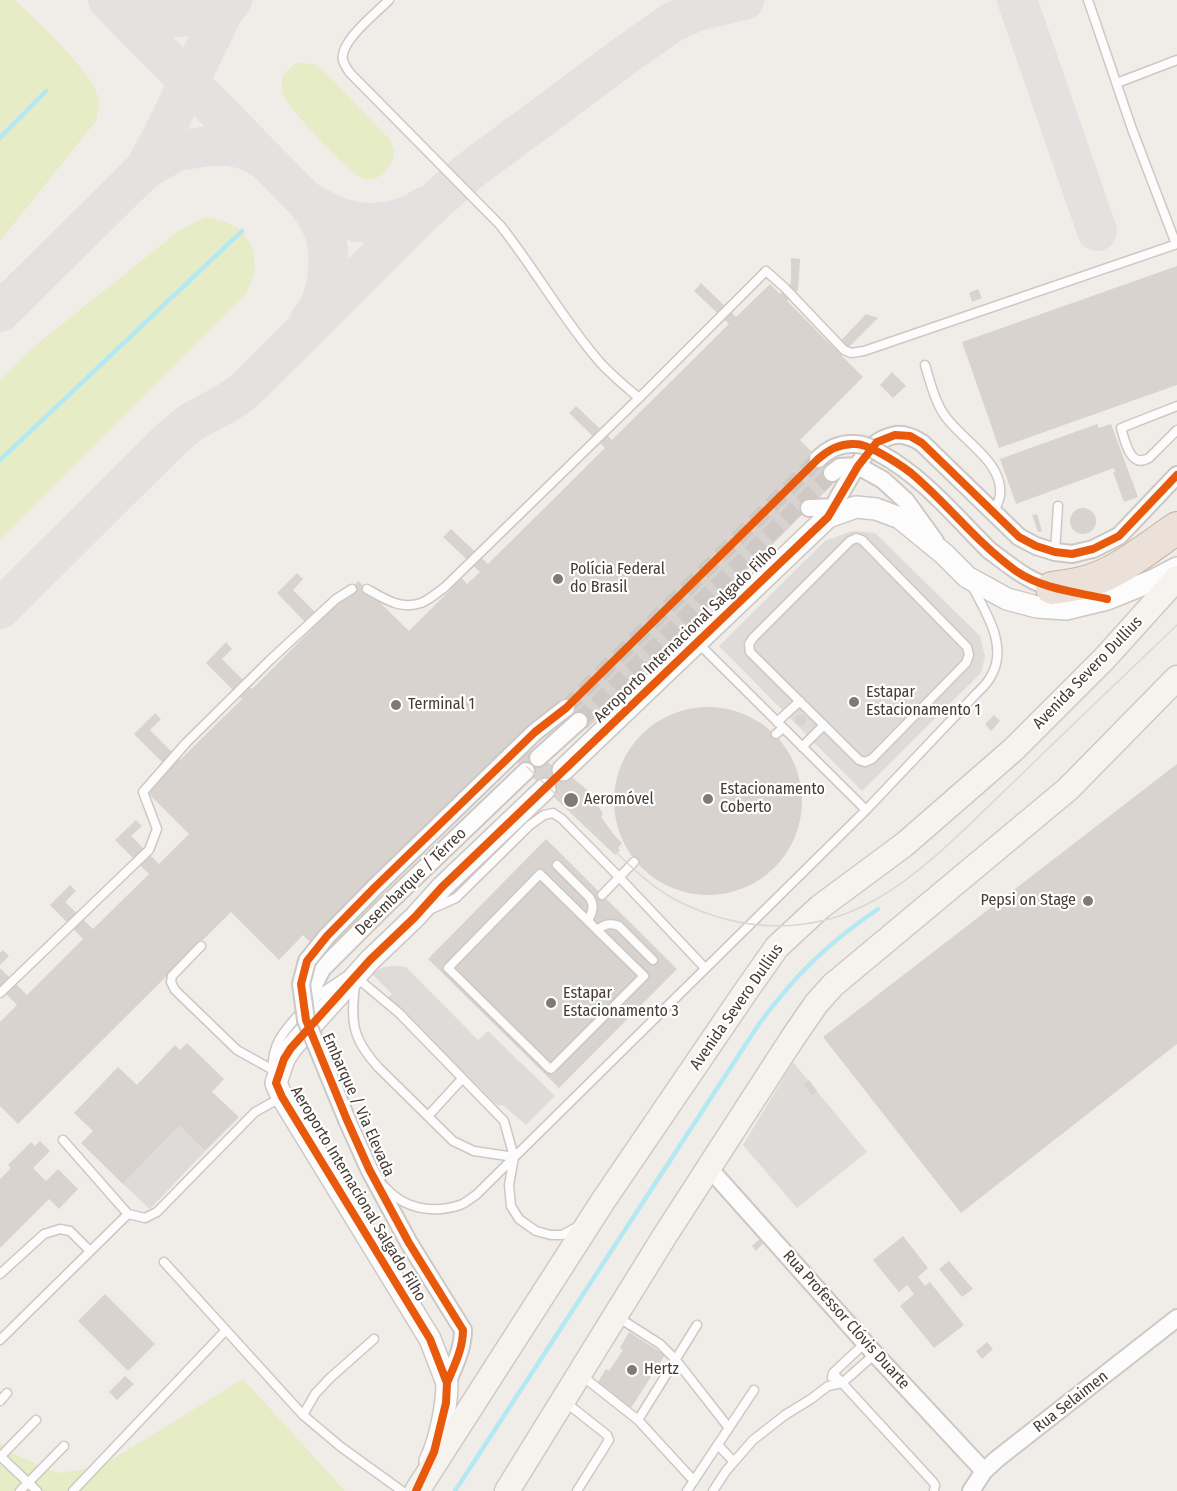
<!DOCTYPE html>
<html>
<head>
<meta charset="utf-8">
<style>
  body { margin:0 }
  canvas { display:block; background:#f0ece8 }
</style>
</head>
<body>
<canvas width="1177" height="1491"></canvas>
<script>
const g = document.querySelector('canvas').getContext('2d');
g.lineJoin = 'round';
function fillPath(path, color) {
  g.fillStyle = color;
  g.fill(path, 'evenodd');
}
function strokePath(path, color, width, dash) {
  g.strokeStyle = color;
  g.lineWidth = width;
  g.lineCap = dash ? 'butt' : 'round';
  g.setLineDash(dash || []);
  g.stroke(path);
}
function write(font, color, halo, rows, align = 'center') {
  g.font = font + ' "Fira Sans Condensed",sans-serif';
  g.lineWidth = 4.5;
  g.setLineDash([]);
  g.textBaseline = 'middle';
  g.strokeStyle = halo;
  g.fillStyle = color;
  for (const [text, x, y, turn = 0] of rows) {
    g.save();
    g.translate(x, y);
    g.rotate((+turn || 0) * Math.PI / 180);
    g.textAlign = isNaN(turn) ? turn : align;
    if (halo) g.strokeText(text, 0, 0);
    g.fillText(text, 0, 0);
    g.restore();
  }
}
fillPath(new Path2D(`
  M 0,0 L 15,0 C 35,20 99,76 99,103 C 99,108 97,115 96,121 L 0,241 Z
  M 296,63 L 314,64 L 330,77 L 390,140 C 391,143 393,146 394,149 C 396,164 378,185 362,178 C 349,173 287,107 283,94 C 281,88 282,81 283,75 Z
  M 205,217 L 226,222 L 242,231 L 253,249 L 255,270 L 247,293 L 0,540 L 0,381 L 36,345 L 180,230 Z
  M 243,1379 L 345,1491 L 0,1491 L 0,1443 L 20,1457 L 58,1473 L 100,1467 Z`), '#e6ecc6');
fillPath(new Path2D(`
  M 852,531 L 875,533 L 980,636 L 985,656 L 981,673 L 862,791 L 719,646 L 825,541 Z
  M 396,966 L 406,967 L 478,1040 L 488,1031 L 555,1096 L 526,1125 L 504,1106 L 497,1105 L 388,997 L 392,994 L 371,973 L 384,967 Z
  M 793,1062 L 867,1152 L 797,1208 L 743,1145 Z
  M 179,1126 L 205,1151 L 150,1209 L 123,1184 Z`), '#dfdbd8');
strokePath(new Path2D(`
  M 0,138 L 46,91
  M 0,460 L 242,231
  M 455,1491 L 759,1024 C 795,975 828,943 878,909`), '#b4e8f2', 4.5);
strokePath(new Path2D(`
  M 108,0 L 305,200 C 310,206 315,213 319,220 C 332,244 331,279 320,304 C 318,309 314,315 310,320
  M 1017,0 L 1097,231
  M 113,2 C 138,18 172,22 199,13 C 208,11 216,5 224,0
  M 145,169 L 177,151 L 209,146 L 228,146 L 245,149 L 266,160
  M 305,200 C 316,206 327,213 338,217 C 366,227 400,224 424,207
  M 0,312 L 145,169 L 162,137 L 222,14 L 232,0
  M 0,609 L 172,438 L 190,423 L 225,404 L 243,392 L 424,212 L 468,172 L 638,46 L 673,22 L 697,11 L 744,0`), '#e4e2e0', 40);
fillPath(new Path2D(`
  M 791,258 L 800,259 L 798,290 L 787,301 L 834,348 L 866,314 L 878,318 L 841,355 L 863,377 L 800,440 L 838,479 L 587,729 L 559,701 L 314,946 L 303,935 L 279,960 L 231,912 L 18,1124 L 0,1106 L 0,1022 L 17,1005 L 0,988 L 0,968 L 27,995 L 83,939 L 50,905 L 70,885 L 76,891 L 65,902 L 93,929 L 149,874 L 115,840 L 136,820 L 142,826 L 131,836 L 159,864 L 189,834 L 147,792 L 170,770 L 134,734 L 155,713 L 161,719 L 150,730 L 180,760 L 242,699 L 206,663 L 226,642 L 232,649 L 222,659 L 252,689 L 312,629 L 277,593 L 297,573 L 303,579 L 293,590 L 322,619 L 352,589 L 358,581 L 409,631 L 462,578 L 467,584 L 480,572 L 443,537 L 451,529 L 488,564 L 605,448 L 569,413 L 576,406 L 612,440 L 729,324 L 694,291 L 701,283 L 736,317 L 770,284 L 780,294 L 791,283 Z
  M 1177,266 L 1177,385 L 999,448 L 962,342 Z
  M 978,289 L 982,298 L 972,302 L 969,293 Z
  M 892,372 L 906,386 L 893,398 L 880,385 Z
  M 1097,424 L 1099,428 L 1111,424 L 1138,497 L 1124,502 L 1113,472 L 1115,472 L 1114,468 L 1016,504 L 1000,459 Z
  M1070 521a13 13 0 1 1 26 0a13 13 0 1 1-26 0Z
  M 1037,514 L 1042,531 L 1038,532 L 1032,515 Z
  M614 801a94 94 0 1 1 188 0a94 94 0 1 1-188 0Z
  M795.5 720a5.5 5.5 0 1 1 11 0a5.5 5.5 0 1 1-11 0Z
  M 994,715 L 1000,721 L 991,731 L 985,724 Z
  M 529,749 L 538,758 L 563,770 L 590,792 L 603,814 L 601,817 L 615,836 L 622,843 L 618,848 L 620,850 L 615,855 L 517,762 Z
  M 1177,764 L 1177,1044 L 961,1213 L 823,1037 Z
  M 546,839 L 677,969 L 559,1088 L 428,959 Z
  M 3,950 L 9,956 L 0,965 L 0,953 Z
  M 187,1043 L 224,1079 L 212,1092 L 239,1117 L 205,1151 L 179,1126 L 123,1184 L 81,1143 L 93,1131 L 74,1113 L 118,1067 L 137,1085 L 175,1045 L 180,1050 Z
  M 809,1080 L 817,1091 L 812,1095 L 803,1084 Z
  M 40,1141 L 50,1151 L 33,1168 L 46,1181 L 58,1169 L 78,1189 L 59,1209 L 49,1199 L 0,1248 L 0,1179 L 11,1168 L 8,1165 L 31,1142 L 35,1146 Z
  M 903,1236 L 928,1268 L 918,1277 L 925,1286 L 930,1282 L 964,1325 L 934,1348 L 900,1306 L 914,1294 L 907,1285 L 899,1292 L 873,1260 Z
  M 762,1237 L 765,1241 L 756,1251 L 752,1246 Z
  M 949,1261 L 973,1289 L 962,1297 L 939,1269 Z
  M 105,1294 L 155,1344 L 128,1371 L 78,1321 Z
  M 629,1332 L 665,1355 L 631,1408 L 596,1385 L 606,1369 L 609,1371 L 623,1350 L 620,1348 Z
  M 987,1342 L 993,1349 L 982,1359 L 976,1351 Z
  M 125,1376 L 134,1384 L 117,1400 L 109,1392 Z`), '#d8d3cf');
strokePath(new Path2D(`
  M 566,708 L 818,459
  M 579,721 L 832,473`), '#cec9c4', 16, [16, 8]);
const service = new Path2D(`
  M 389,0 C 376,13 339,42 343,60 C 344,65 348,70 350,73 L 500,225 C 535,269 562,318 598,360 C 610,374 625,386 639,398
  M 1088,0 L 1132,129 L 1176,244
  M 1117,83 L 1177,60
  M 925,365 C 930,381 934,399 943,413 C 959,439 1004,461 1000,495 C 999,501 996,507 994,512
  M 1177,406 L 1121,428 C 1125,441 1130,469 1149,458 L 1177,430
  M 856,538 L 862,540 L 967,647 L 969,655 L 966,663 L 872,759 L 865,762 L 859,760 L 750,652 L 749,644 L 753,638 L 850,541 Z
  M 1055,552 L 1058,506
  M 367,589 C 385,599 400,610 421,603 C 429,600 438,592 445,587 L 639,398 L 766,271 L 784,287 L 844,350 L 851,353 L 864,351 L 1177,244
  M 698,643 L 866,810
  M 777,722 L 800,701
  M 776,734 L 783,728
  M 802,747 L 824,725
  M 557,865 L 590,898 C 595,907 592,912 588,921
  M 540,874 L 644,976 L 551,1069 L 549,1068 L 448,968 Z
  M 602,895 L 634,862
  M 429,910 L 456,898 L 530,825 L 544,815 L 553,813 L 562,819 L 620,878 L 705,968
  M 598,929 C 605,925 610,922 619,926 L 653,960
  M 201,946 L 172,976 L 171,982 L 175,990 L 237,1050 L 273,1070
  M 356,977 L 399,1013 L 504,1121 L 514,1157 L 509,1185 L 511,1206 L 519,1219 L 536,1231 L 551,1235 L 562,1235 L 577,1227
  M 355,983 C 351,1022 351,1037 378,1067 L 453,1141 L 474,1151 L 514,1157
  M 0,993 L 149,850 L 157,829 L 143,792 L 186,743 L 269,661 L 336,599 L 352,589
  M 314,999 L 324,991 L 345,977
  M 273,1072 C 270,1043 287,1028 305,1008
  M 428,1116 L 462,1079
  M 63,1140 L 128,1214 L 145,1218 L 157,1212 L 255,1112 L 282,1097
  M 385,1187 C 404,1209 433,1214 460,1205 C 466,1203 471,1198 476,1195 L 866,810 L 976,694 C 981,689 988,683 991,676 C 1009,646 985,611 971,584
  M 164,1262 L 303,1415 L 341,1447 L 402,1491
  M 0,1274 L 44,1234 L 60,1229 L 70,1231 L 90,1251
  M 616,1316 L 660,1344 L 675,1359 L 729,1428
  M 0,1340 L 128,1214
  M 833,1373 L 933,1482 L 935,1485 L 934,1491
  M 581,1375 L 638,1420 L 694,1481
  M 832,1377 L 833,1373 L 865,1343
  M 0,1401 L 7,1393
  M 564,1401 L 607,1435 L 609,1440 L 577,1491
  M 303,1415 L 315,1394 L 330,1378 L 374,1339
  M 638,1420 L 697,1325
  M 718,1445 L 734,1462
  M 0,1456 L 37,1491
  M 0,1457 L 36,1420
  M 20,1491 L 64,1446
  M 73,1491 L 226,1330
  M 687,1491 L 754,1390
  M 713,1491 L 726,1471 L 753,1440 L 785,1415 L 811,1399 L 828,1386 L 842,1383 L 875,1354`);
const minor = new Path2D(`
  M 832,473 L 840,467 L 858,466 L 883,480 L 906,501 L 935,541
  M 809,508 L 841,507
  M 828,517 C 837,499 862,452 878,442 C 882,439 891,436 896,435 C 906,434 914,438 922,443 L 1019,537 L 1036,546 L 1055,552 L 1072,554 L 1093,549 L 1119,536 L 1177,475
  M 989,550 C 1010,566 1030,583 1057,589
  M 538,758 L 579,721
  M 310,1003 L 315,983 L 322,969 L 382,909 L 526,771
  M 347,1120 L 369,1169 L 409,1243 L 463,1330 C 463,1349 454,1366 447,1383
  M 709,1168 L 875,1354 L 984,1471
  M 971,1491 L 984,1471 L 997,1459 L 1177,1318`);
const tertiary = new Path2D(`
  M 563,770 L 828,517 L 856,507 L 876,509 L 900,518 L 944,554 L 967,577 L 1007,599 L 1037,607 L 1066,609 L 1107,599 L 1154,580 L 1177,568
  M 430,1461 C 440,1440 447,1406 447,1383 L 430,1339 L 282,1097 L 276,1083 L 284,1059 L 291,1048 L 370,960 L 415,917 L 442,887 L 545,789`);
const secondary = new Path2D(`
  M 417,1491 L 603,1201 L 746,991 L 777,947 L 820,907 L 905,844 L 1014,749 L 1104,659 L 1177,578
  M 507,1491 L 664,1237 L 792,1039 L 816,1004 L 833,985 L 1068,789 L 1177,678`);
const motorway = new Path2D(`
  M 1052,588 C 1064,586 1077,585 1089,581 C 1121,571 1149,547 1177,528`);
strokePath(service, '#cdc8c4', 11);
strokePath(minor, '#cdc8c4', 20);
strokePath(tertiary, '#cdc8c4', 24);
strokePath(secondary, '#d1c9c0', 27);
strokePath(motorway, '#cab2a2', 34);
strokePath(service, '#fdfcfc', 8);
strokePath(minor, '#fdfcfc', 16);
strokePath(tertiary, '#fdfcfc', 21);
strokePath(secondary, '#f6f2ee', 24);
strokePath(motorway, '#ece1d8', 32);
strokePath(new Path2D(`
  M 527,767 C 553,792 580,817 606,842 C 627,863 649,886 676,900 C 740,933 811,936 875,900 C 928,870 976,817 1020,776 C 1072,725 1125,675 1177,625`), '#d9d8d8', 1.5);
const minorBridge = new Path2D(`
  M 818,459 C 828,449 841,443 855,444 C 865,444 873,449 881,454 C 923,477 955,516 989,550
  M 347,1120 L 306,1020 L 301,984 L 307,961 L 327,936 L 374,888 L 535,732 L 566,708`);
strokePath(minorBridge, '#cdc8c4', 20, []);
strokePath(minorBridge, '#fdfcfc', 16);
strokePath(new Path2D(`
  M 447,1383 C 454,1366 463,1349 463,1330 L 409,1243 L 369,1169 L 347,1120 L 306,1020 L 301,984 L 307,961 L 327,936 L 374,888 L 535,732 L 566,708 L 818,459 C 828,450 840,443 855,444 C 864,444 873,449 880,453 C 891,459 902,466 911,473 C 948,504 977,543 1016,571 C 1042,589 1076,592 1107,599
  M 416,1491 L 434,1452 L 446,1403 L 447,1383 L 430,1339 L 282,1097 L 276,1083 L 284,1059 L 291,1048 L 370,960 L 415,917 L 442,887 L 828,517 L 858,466 L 877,442 L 895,435 L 910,436 L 922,443 L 1019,537 L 1036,546 L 1055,552 L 1072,554 L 1093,549 L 1119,536 L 1177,475`), '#e8590c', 8);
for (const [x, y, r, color] of [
  [558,579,6,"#827973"],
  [854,702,6,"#827973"],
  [396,705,6,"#827973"],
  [708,799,6,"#827973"],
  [571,800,8,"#827973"],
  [1088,901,6,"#827973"],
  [551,1003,6,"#827973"],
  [632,1370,6,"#827973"]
]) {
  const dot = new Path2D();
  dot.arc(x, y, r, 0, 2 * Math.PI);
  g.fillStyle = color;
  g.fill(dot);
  strokePath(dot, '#fff', 2);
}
write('16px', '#473b34', '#fff', [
  ["Polícia Federal",570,570],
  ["do Brasil",570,588],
  ["Estapar",866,693],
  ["Estacionamento 1",866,711],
  ["Terminal 1",408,705],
  ["Estacionamento",720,790],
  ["Coberto",720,808],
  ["Aeromóvel",584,800],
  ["Pepsi on Stage",1076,901,"right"],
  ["Estapar",563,994],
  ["Estacionamento 3",563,1012],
  ["Hertz",644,1370]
], 'left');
write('16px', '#473b34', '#fff', [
  ["Aeroporto Internacional Salgado Filho",686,634,-44],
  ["Avenida Severo Dullius",1088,673,-46],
  ["Desembarque / Térreo",411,882,-44],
  ["Avenida Severo Dullius",737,1007,-55],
  ["Embarque / Via Elevada",358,1105,66],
  ["Aeroporto Internacional Salgado Filho",358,1194,59],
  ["Rua Professor Clóvis Duarte",846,1320,48],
  ["Rua Selaimen",1071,1402,-38]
]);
</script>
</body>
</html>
